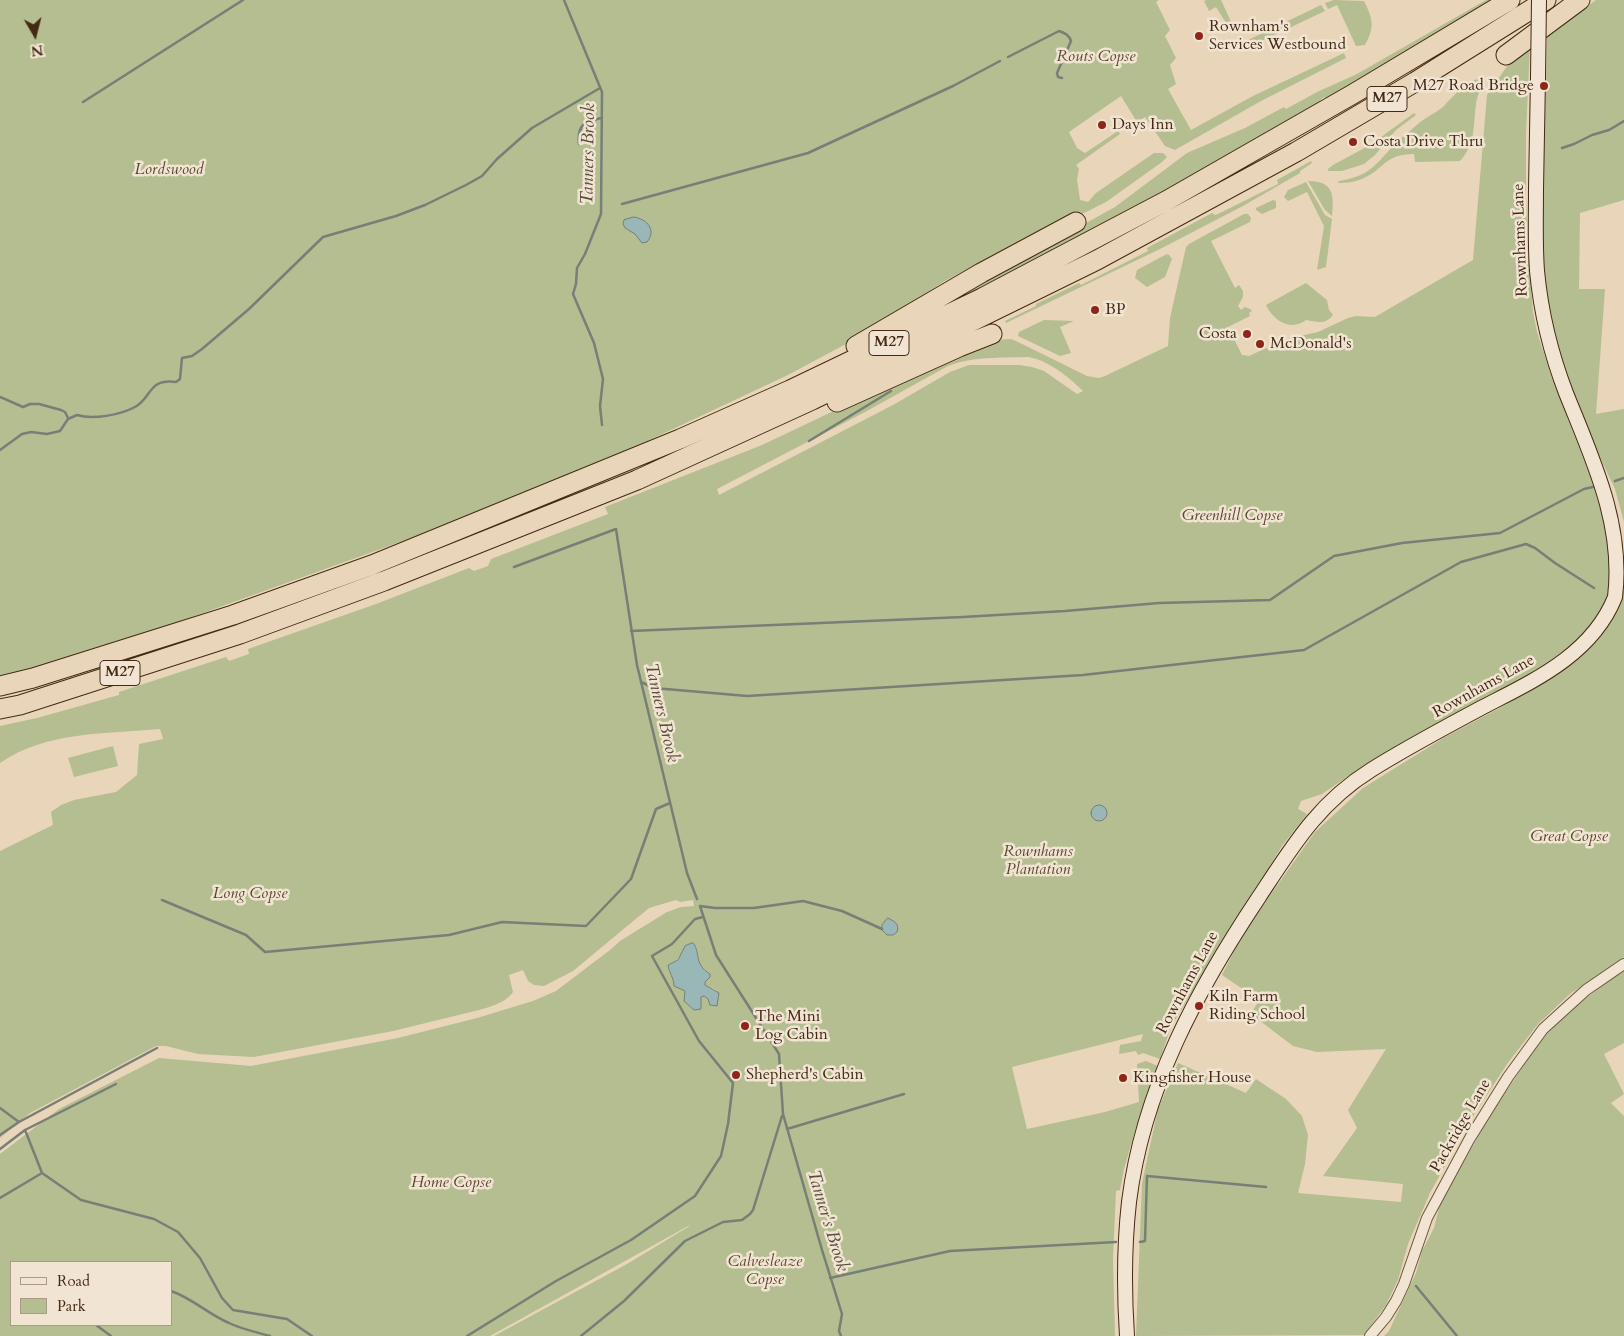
<!DOCTYPE html>
<html>
<head>
<meta charset="utf-8">
<style>
  body { margin:0 }
  #map { position:relative; width:1624px; height:1336px; overflow:hidden; background:#e9d5b9; font-family:Cardo,serif }
  canvas { display:block }
  .legend { position:absolute; left:10px; top:1261px; width:162px; height:65px; box-sizing:border-box; background:#f1e4d2; border:1px solid #ac9a86; margin:0; padding:6px 9px; list-style:none; font-size:15px; color:#442a14 }
  .legend li { display:flex; align-items:center; gap:10px; height:25px }
  .legend b { width:25px; border:1px solid #ac9a86 }
  .north { position:absolute; left:10px; top:10px; width:50px; height:50px; -webkit-text-stroke:4px #f1e4d2; paint-order:stroke; rotate:172deg; font-size:14px; font-weight:700; line-height:20px; text-align:center; color:#442a14 }
  .north::after { content:''; display:block; margin:auto; width:18px; height:22px; background:#442a14; clip-path:polygon(50% 0,100% 100%,50% 72%,0 100%) }
</style>
</head>
<body>
<div id="map">
<canvas width="1624" height="1336"></canvas>
<ul class="legend">
<li><b style="height:6px;background:#f1e4d2"></b>Road</li>
<li><b style="height:14px;background:#b4be91"></b>Park</li>
</ul>
<div class="north">N</div>
</div>
<script>
const g = document.querySelector('canvas').getContext('2d');
g.lineJoin = 'round';
function fillPath(path, color) {
  g.fillStyle = color;
  g.fill(path, 'evenodd');
}
function strokePath(path, color, width, dash) {
  g.strokeStyle = color;
  g.lineWidth = width;
  g.lineCap = dash ? 'butt' : 'round';
  g.setLineDash(dash || []);
  g.stroke(path);
}
function write(font, color, halo, rows, align = 'center') {
  g.font = font + ' Cardo,serif';
  g.lineWidth = 5;
  g.setLineDash([]);
  g.textBaseline = 'middle';
  g.strokeStyle = halo;
  g.fillStyle = color;
  for (const [text, x, y, turn = 0] of rows) {
    g.save();
    g.translate(x, y);
    g.rotate((+turn || 0) * Math.PI / 180);
    g.textAlign = isNaN(turn) ? turn : align;
    if (halo) g.strokeText(text, 0, 0);
    g.fillText(text, 0, 0);
    g.restore();
  }
}
fillPath(new Path2D(`
  M 0,0 L 1159,0 L 1156,2 L 1170,30 L 1165,36 L 1176,58 L 1170,65 L 1176,84 L 1168,89 L 1191,130 L 1253,96 L 1344,53 L 1346,58 L 1261,101 L 1175,150 L 1165,146 L 1145,117 L 1137,122 L 1121,96 L 1069,132 L 1077,148 L 1085,153 L 1118,131 L 1120,134 L 1076,165 L 1079,169 L 1077,179 L 1080,200 L 1088,202 L 1096,193 L 1154,153 L 1163,153 L 1167,157 L 1162,162 L 1106,202 L 1078,216 L 1034,233 L 943,282 L 859,337 L 788,375 L 590,468 L 414,537 L 95,652 L 0,678 Z
  M 1206,0 L 1221,0 L 1232,24 L 1228,26 L 1216,7 L 1209,11 L 1204,1 Z
  M 1334,0 L 1364,1 C 1373,19 1375,27 1365,45 L 1356,46 L 1337,5 L 1328,9 L 1325,3 Z
  M 1486,0 L 1494,0 L 1328,100 L 1324,97 L 1308,111 L 1122,216 L 948,305 L 946,302 L 1017,261 L 1115,207 L 1187,153 L 1245,128 L 1284,107 L 1286,109 L 1317,92 L 1357,74 Z
  M 1596,0 L 1624,0 L 1624,200 L 1580,213 L 1579,289 L 1605,289 L 1596,414 L 1624,409 L 1624,522 L 1615,489 L 1572,398 L 1544,298 L 1539,219 L 1544,203 L 1542,190 L 1543,95 L 1546,90 L 1547,34 Z
  M 1321,5 L 1325,11 L 1251,46 L 1243,45 L 1242,43 Z
  M 1530,46 L 1526,133 L 1526,200 L 1528,253 L 1533,312 L 1537,332 L 1552,378 L 1608,508 L 1610,591 L 1595,623 L 1572,648 L 1538,671 L 1366,764 L 1322,794 L 1301,801 L 1298,809 L 1307,814 L 1282,846 L 1171,1027 L 1160,1059 L 1143,1053 L 1138,1055 L 1136,1051 L 1119,1054 L 1120,1045 L 1141,1041 L 1143,1034 L 1012,1067 L 1027,1129 L 1105,1112 L 1139,1102 L 1137,1064 L 1146,1061 L 1158,1066 L 1135,1131 L 1124,1169 L 1120,1190 L 1116,1191 L 1113,1259 L 1115,1336 L 494,1336 L 627,1264 L 688,1227 L 690,1225 L 490,1336 L 0,1336 L 0,1154 L 59,1109 L 159,1058 L 251,1066 L 398,1038 L 477,1018 L 533,1001 L 556,991 L 610,950 L 620,941 L 667,912 L 681,907 L 694,906 L 693,900 L 680,902 L 676,900 L 649,908 L 573,971 L 544,986 L 534,985 L 528,981 L 523,970 L 509,975 L 513,992 C 506,1003 487,1008 475,1011 L 393,1031 L 254,1057 L 198,1054 L 166,1046 L 156,1046 L 30,1113 L 0,1138 L 0,851 L 53,825 L 51,812 L 61,805 L 74,800 L 116,792 L 137,775 L 139,744 L 163,739 L 160,729 C 106,734 46,731 0,763 L 0,726 L 37,718 L 119,695 L 119,692 L 226,657 L 229,661 L 249,654 L 248,649 L 376,604 L 469,568 L 474,571 L 488,566 L 491,559 L 608,514 L 605,507 L 762,445 L 840,408 L 997,340 L 1011,339 L 1016,341 L 1087,376 L 1099,378 L 1105,376 L 1168,346 L 1170,318 L 1186,247 L 1189,244 L 1244,214 L 1248,214 L 1251,218 L 1250,222 L 1211,241 L 1235,288 L 1239,285 L 1243,291 L 1243,297 L 1238,306 L 1241,310 L 1245,307 L 1250,309 L 1252,311 L 1249,313 L 1250,316 L 1228,327 L 1242,355 L 1249,356 L 1286,339 L 1318,332 L 1348,318 L 1356,316 L 1375,317 L 1473,260 L 1487,95 L 1514,56 ZM 1028,357 C 1048,360 1069,377 1083,391 L 1077,394 L 1044,371 L 1032,367 L 1019,365 L 969,365 L 950,372 L 893,405 L 719,495 L 717,489 L 865,412 L 946,367 C 971,356 1001,358 1028,357 ZM 688,944 L 697,948 C 697,959 700,968 710,974 L 710,977 L 705,982 L 705,985 L 716,990 L 708,999 L 704,996 L 701,996 L 694,1010 L 687,1004 L 685,991 L 675,986 C 674,978 669,973 668,965 L 677,960 ZM 11,1262 L 171,1262 L 171,1325 L 11,1325 Z
  M 1480,78 L 1484,81 C 1481,88 1477,96 1476,104 C 1473,125 1476,144 1460,161 L 1415,162 L 1414,154 C 1384,154 1385,169 1362,179 C 1354,182 1346,183 1338,183 L 1339,181 C 1370,176 1375,165 1395,144 C 1402,137 1411,130 1418,124 C 1426,117 1436,113 1444,106 C 1453,96 1466,82 1480,78 Z
  M 1414,113 L 1416,115 L 1396,130 L 1375,155 L 1364,164 L 1342,171 L 1328,171 L 1328,169 L 1333,165 L 1370,145 Z
  M 1311,161 L 1312,163 L 1300,171 L 1300,173 L 1243,206 L 1160,249 L 1006,323 L 1005,321 L 1036,306 L 1036,304 L 1079,283 L 1081,285 L 1148,251 L 1147,248 L 1212,213 L 1215,215 L 1220,213 L 1278,184 L 1277,180 Z
  M 1308,181 C 1334,181 1334,195 1332,216 L 1325,210 Z
  M 1306,182 L 1325,215 L 1332,219 L 1326,267 L 1317,270 L 1324,226 L 1307,192 L 1288,201 L 1284,197 L 1288,190 Z
  M 1273,200 L 1276,201 L 1276,208 L 1262,214 L 1256,210 L 1256,208 Z
  M 1167,254 L 1169,255 L 1172,259 L 1165,277 L 1147,287 L 1135,278 L 1137,270 Z
  M 1306,283 L 1327,300 L 1329,310 L 1333,315 C 1325,325 1318,322 1306,320 C 1290,332 1273,320 1266,305 Z
  M 1044,320 L 1074,321 L 1060,327 L 1071,353 L 1060,356 L 1018,336 L 1019,332 Z
  M 1624,590 L 1624,957 L 1570,994 L 1538,1024 L 1507,1064 L 1467,1126 L 1430,1193 L 1408,1244 L 1398,1280 L 1386,1305 L 1364,1335 L 1136,1336 L 1142,1183 L 1158,1109 L 1178,1063 L 1246,1093 L 1256,1079 L 1286,1099 L 1302,1116 L 1308,1135 L 1305,1164 L 1298,1193 L 1401,1202 L 1403,1184 L 1323,1176 L 1357,1128 L 1348,1110 L 1386,1049 L 1317,1052 L 1293,1046 L 1251,1014 L 1259,1000 L 1222,975 L 1242,935 L 1315,832 L 1363,788 L 1445,737 L 1509,703 L 1522,693 L 1572,664 L 1596,638 Z
  M 113,746 L 118,766 L 74,777 L 68,758 Z
  M 1624,971 L 1624,1043 L 1604,1054 L 1624,1094 L 1611,1103 L 1624,1116 L 1624,1336 L 1384,1336 L 1389,1331 L 1416,1273 L 1422,1251 L 1434,1228 L 1440,1204 L 1489,1117 L 1538,1044 L 1563,1016 L 1615,976 Z`), '#b4be91');
const water = new Path2D(`
  M 634,217 C 647,219 657,230 647,242 L 642,243 L 635,234 L 625,228 L 623,224 L 624,220 Z
  M1091 813a8 8 0 1 1 16 0a8 8 0 1 1-16 0Z
  M 888,918 C 893,921 900,923 897,932 L 893,935 L 887,935 L 882,930 L 882,925 Z
  M 693,943 C 701,951 693,964 710,974 L 710,977 L 705,982 L 705,985 L 719,993 L 717,1006 L 710,1005 L 708,999 L 704,996 L 701,997 L 701,1009 L 694,1010 L 684,1001 L 685,991 L 674,986 C 674,978 669,973 668,965 L 678,960 L 685,946 Z`);
fillPath(water, '#99b7b7');
strokePath(water, '#777f76', 1);
strokePath(new Path2D(`
  M 564,0 L 602,92 L 601,214 L 585,254 L 577,268 L 576,284 L 573,294 L 594,343 L 603,379 L 600,406 L 602,425
  M 1008,57 L 1059,31 C 1065,33 1069,35 1071,41 L 1057,73 L 1058,77 L 1062,78
  M 83,102 L 243,0
  M 579,144 C 577,124 585,122 601,118
  M 1562,148 L 1574,144 L 1592,135 L 1609,130 L 1624,121
  M 622,204 L 808,153 L 953,86 L 1000,61
  M 0,397 L 23,407 L 30,404 L 39,404 L 61,410 L 65,412 L 68,418
  M 809,441 L 891,391
  M 0,450 L 22,434 L 31,432 L 47,434 L 60,431 L 68,419 L 77,415 C 93,420 120,415 135,407 C 152,398 148,378 176,382 L 180,379 L 182,358 L 192,356 L 202,349 L 249,309 L 323,237 L 396,216 L 425,205 L 466,185 L 482,176 L 497,159 L 532,128 L 600,88
  M 1615,481 L 1624,478
  M 514,567 L 616,529 L 637,665 L 687,873 L 697,899
  M 631,631 L 963,617 L 1065,611 L 1159,603 L 1270,600 L 1334,556 L 1402,543 L 1500,533 L 1584,489 L 1597,486
  M 641,682 L 654,688 L 747,696 L 1083,675 L 1304,650 L 1461,562 L 1526,544 L 1535,548 L 1555,563 L 1594,588
  M 162,900 L 246,935 L 265,952 L 449,935 L 502,922 L 586,926 L 631,879 L 656,809 L 670,803
  M 0,1108 L 19,1122
  M 787,1129 L 904,1094
  M 25,1130 L 42,1173 L 81,1200 L 154,1219 L 178,1232 L 200,1258 L 222,1298 L 233,1310 L 287,1319 L 312,1336
  M 0,1135 L 19,1122 L 157,1048
  M 0,1149 L 25,1130 L 116,1084
  M 0,1198 L 42,1173
  M 1140,1242 L 1145,1241 L 1147,1176 L 1266,1187
  M 830,1278 L 950,1251 L 1116,1242
  M 1416,1286 L 1457,1336
  M 171,1291 C 192,1298 208,1314 229,1323 C 241,1329 256,1332 270,1336
  M 96,1325 L 111,1336
  M 467,1336 L 556,1281 L 631,1240 L 695,1196 L 721,1156 L 728,1124 L 733,1083 L 699,1041 L 652,956 L 672,944 L 695,919 L 703,917
  M 581,1336 L 624,1301 L 685,1241 L 723,1222 L 742,1220 L 750,1214 L 753,1210 L 782,1116
  M 841,1336 L 839,1331 L 842,1314 L 822,1250 L 783,1114 L 779,1054 L 716,955 L 700,906 L 715,908 L 754,908 L 803,901 L 842,911 L 882,929`), '#777f76', 2.5);
const street = new Path2D(`
  M 1370,1336 L 1386,1317 L 1396,1301 L 1404,1284 L 1427,1218 L 1470,1138 L 1508,1077 L 1543,1029 L 1586,990 L 1624,964`);
const secondary = new Path2D(`
  M 1127,1336 C 1124,1291 1124,1247 1129,1202 C 1143,1089 1197,990 1259,897 C 1292,847 1318,803 1371,770 C 1406,748 1444,728 1481,708 C 1533,681 1592,655 1615,597 C 1624,524 1592,458 1566,393 C 1551,354 1541,313 1537,271 C 1535,244 1536,216 1536,189 C 1537,152 1537,114 1538,77`);
const highway = new Path2D(`
  M 1506,55 L 1580,0
  M 856,346 L 981,273 L 1076,222
  M 837,402 L 959,347 L 992,334
  M 0,686 L 33,678 L 233,615 L 372,565 L 680,439 L 790,390 L 982,298 L 1166,201 L 1353,94 L 1510,0
  M 0,709 L 20,705 L 240,634 L 384,581 L 637,480 L 812,400 L 1097,260 L 1296,152 L 1415,82 L 1546,0`);
strokePath(street, '#6d553d', 12);
strokePath(secondary, '#442a14', 16);
strokePath(highway, '#442a14', 21);
strokePath(street, '#f1e4d2', 10);
strokePath(secondary, '#f1e4d2', 14);
strokePath(highway, '#e9d5b9', 19);
const secondaryBridge = new Path2D(`
  M 1538,77 L 1539,0`);
strokePath(secondaryBridge, '#442a14', 16, []);
strokePath(secondaryBridge, '#f1e4d2', 14);
for (const [x, y, r, color] of [
  [1199,36,5,"#8f2418"],
  [1544,86,5,"#8f2418"],
  [1102,125,5,"#8f2418"],
  [1353,142,5,"#8f2418"],
  [1095,310,5,"#8f2418"],
  [1247,334,5,"#8f2418"],
  [1260,344,5,"#8f2418"],
  [1199,1006,5,"#8f2418"],
  [745,1026,5,"#8f2418"],
  [736,1075,5,"#8f2418"],
  [1123,1078,5,"#8f2418"]
]) {
  const dot = new Path2D();
  dot.arc(x, y, r, 0, 2 * Math.PI);
  g.fillStyle = color;
  g.fill(dot);
  strokePath(dot, '#f1e4d2', 2);
}
for (const [x, y, w] of [
  [1387,99,40],
  [889,343,40],
  [120,673,40]
]) {
  const box = new Path2D();
  box.roundRect(x - w / 2, y - 12.5, w, 25, 4);
  g.fillStyle = '#f1e4d2';
  g.fill(box);
  strokePath(box, '#442a14', 1);
}
write('bold 15px', '#442a14', null, [
  ["M27",1387,99],
  ["M27",889,343],
  ["M27",120,673]
]);
write('16px', '#442a14', '#f1e4d2', [
  ["Rownham's",1209,27],
  ["Services Westbound",1209,45],
  ["M27 Road Bridge",1534,86,"right"],
  ["Days Inn",1112,125],
  ["Costa Drive Thru",1363,142],
  ["BP",1105,310],
  ["Costa",1237,334,"right"],
  ["McDonald's",1270,344],
  ["Kiln Farm",1209,997],
  ["Riding School",1209,1015],
  ["The Mini",755,1017],
  ["Log Cabin",755,1035],
  ["Shepherd's Cabin",746,1075],
  ["Kingfisher House",1133,1078]
], 'left');
write('italic 16px', '#5a482d', '#f1e4d2', [
  ["Routs Copse",1096,57],
  ["Lordswood",169,170],
  ["Greenhill Copse",1232,516],
  ["Great Copse",1569,837],
  ["Rownhams",1038,852],
  ["Plantation",1038,870],
  ["Long Copse",250,894],
  ["Home Copse",451,1183],
  ["Calvesleaze",765,1262],
  ["Copse",765,1280]
]);
write('16px', '#442a14', '#f1e4d2', [
  ["Rownhams Lane",1521,240,-92],
  ["Rownhams Lane",1484,687,-29],
  ["Rownhams Lane",1188,983,-62],
  ["Packridge Lane",1461,1126,-60]
]);
write('italic 18px', '#594d3d', '#f1e4d2', [
  ["Tanners Brook",589,154,-89],
  ["Tanners Brook",661,713,77],
  ["Tanner's Brook",827,1221,73]
]);
</script>
</body>
</html>
